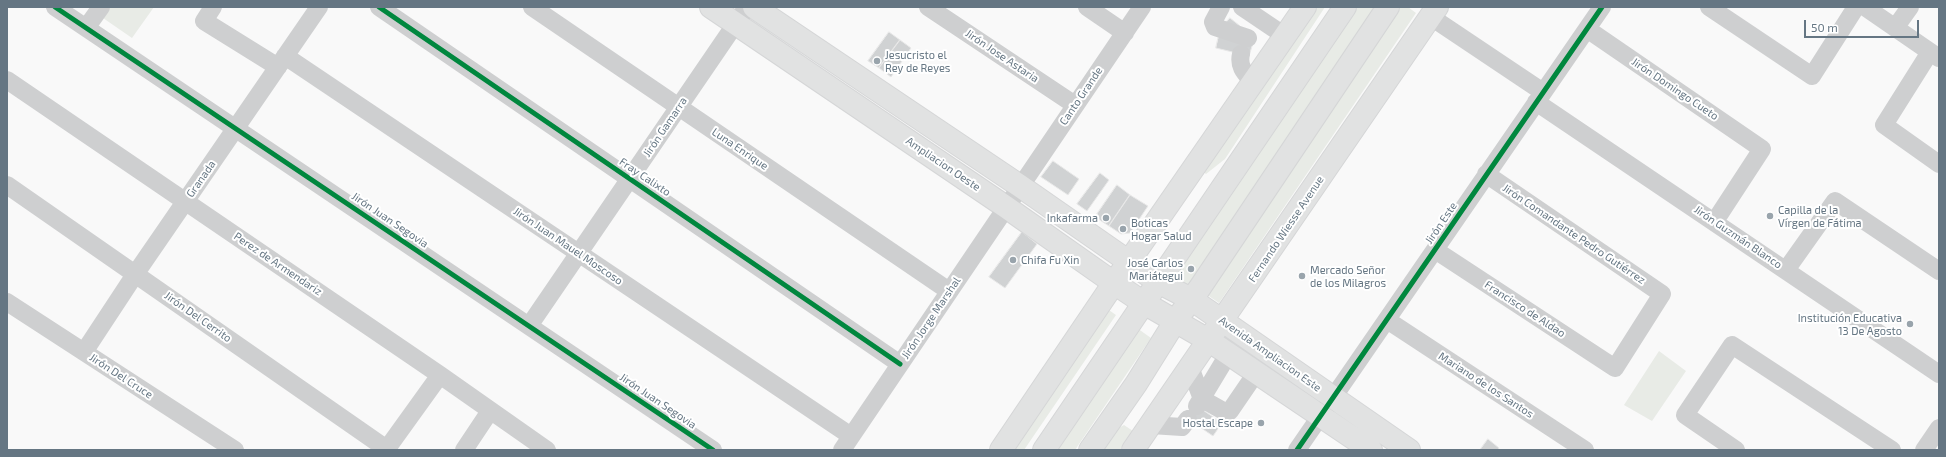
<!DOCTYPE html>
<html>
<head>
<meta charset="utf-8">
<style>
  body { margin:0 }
  #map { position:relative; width:1946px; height:457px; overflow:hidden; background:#f9f9f9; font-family:"Exo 2",sans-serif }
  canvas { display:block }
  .frame { position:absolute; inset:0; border:8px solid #657683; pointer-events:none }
  .scale { position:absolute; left:1804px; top:20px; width:115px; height:18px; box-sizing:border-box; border:2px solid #657683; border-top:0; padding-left:5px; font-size:12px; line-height:14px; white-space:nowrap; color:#657683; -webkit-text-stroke:3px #fff; paint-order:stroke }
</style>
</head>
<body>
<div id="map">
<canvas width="1946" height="457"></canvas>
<div class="frame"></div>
<div class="scale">50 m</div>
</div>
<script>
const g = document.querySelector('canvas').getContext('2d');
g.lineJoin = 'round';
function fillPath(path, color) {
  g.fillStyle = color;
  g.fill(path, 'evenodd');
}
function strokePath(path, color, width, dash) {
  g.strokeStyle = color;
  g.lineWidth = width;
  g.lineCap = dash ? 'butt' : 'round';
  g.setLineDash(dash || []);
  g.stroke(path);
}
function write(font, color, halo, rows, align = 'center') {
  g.font = font + ' "Exo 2",sans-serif';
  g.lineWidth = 4;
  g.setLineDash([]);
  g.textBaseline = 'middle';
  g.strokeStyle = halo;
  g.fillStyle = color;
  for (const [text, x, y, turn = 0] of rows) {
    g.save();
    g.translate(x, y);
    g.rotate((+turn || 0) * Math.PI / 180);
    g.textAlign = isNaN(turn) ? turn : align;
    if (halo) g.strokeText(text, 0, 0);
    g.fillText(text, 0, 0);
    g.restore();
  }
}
fillPath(new Path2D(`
  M 110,7 L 154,7 L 132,38 L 103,18 Z
  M 1308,7 L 1325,7 L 1225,159 L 1206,174 L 1200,169 Z
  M 1351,7 L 1381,7 L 1184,292 L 1162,280 Z
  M 1396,7 L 1408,7 L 1416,13 L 1219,303 L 1203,292 Z
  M 1103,306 L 1116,315 L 1024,450 L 1007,450 Z
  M 1130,323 L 1151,338 L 1075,450 L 1044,450 Z
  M 1659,351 L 1686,371 L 1652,421 L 1624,405 Z
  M 1124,425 L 1133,431 L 1120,450 L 1097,450 L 1108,434 Z`), '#e8ebe6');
const building = new Path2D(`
  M 1230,18 L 1240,26 L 1234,33 L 1224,25 Z
  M 889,32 L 900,40 L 879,68 L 868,61 Z
  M 1219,35 L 1253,43 L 1249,56 L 1216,48 Z
  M 900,40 L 911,48 L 891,77 L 879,68 Z
  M 1053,161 L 1079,179 L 1068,195 L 1041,177 Z
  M 1100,173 L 1109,180 L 1087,211 L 1077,204 Z
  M 1117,185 L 1130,195 L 1109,226 L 1095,217 Z
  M 1130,195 L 1148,206 L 1130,233 L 1121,234 L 1109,226 Z
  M 1022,232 L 1037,244 L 1005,288 L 989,277 Z
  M 1194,404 L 1222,423 L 1213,436 L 1185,417 Z
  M 1488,439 L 1499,448 L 1498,450 L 1480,450 Z`);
fillPath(building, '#d0d2d3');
strokePath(building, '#e8e8e8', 1);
const major = new Path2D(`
  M 711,7 L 1006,207 L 1114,283 L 1144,303 L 1208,340 L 1371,450
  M 754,7 L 1020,186 L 1158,282 L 1191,299 L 1409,450
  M 1001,450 L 1114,283 L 1305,7
  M 1044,450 L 1345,7
  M 1090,450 L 1136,384 L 1176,320 L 1199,289 L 1388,7
  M 1133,450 L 1437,7`);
strokePath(major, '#d5d6d7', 24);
strokePath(new Path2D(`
  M 55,7 L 713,450
  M 213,7 L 204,21 L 278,67
  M 379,7 L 900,364
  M 532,7 L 949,291
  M 928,7 L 1075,105
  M 1087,7 L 1125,33
  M 1221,7 L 1213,22 L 1215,27 L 1248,38
  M 1242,7 L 1285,36
  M 1709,7 L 1812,76 L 1856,7
  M 1865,7 L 1939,58
  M 1431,17 L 1543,92
  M 86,28 L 101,7
  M 1895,28 L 1910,7
  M 1587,29 L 1762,149 L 1715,221
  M 1930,52 L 1884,125 L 1939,164
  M 1241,54 C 1238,67 1245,73 1253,82
  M 285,56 L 851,436
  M 7,80 L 440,375 L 547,450
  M 1536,102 L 1939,374
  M 7,185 L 388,450
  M 1435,250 L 1615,368 L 1662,294 L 1486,174
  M 1786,270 L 1835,201 L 1939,271
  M 7,302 L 235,450
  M 1387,320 L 1585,450
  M 529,326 L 747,7
  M 84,352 L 136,273 L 319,7
  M 1190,367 L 1202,399 L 1227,413 L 1230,411 L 1256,373
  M 1197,406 L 1229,353
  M 1151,425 L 1182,427 L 1188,419
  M 386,450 L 440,375
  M 464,450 L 490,411
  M 842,450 L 1142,7
  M 1297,450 L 1602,7
  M 1736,450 L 1685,415 L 1732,345 L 1892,450
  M 1924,450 L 1939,428`), '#cecfd0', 18);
strokePath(major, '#e1e2e2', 22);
strokePath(new Path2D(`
  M 55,7 L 713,450
  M 379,7 L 900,364
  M 1297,450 L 1602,7`), '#00873e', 5);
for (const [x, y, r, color] of [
  [877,61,4,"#99a4ac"],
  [1770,216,4,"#99a4ac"],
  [1106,218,4,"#99a4ac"],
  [1123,229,4,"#99a4ac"],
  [1013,260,4,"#99a4ac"],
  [1191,269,4,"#99a4ac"],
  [1302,276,4,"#99a4ac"],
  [1910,324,4,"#99a4ac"],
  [1261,423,4,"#99a4ac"]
]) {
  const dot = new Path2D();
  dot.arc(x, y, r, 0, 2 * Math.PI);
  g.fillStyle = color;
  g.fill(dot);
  strokePath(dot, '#fff', 1.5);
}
write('11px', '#657683', '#fff', [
  ["Jesucristo el",885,55],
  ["Rey de Reyes",885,68],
  ["Capilla de la",1778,210],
  ["Vírgen de Fátima",1778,223],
  ["Inkafarma",1098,218,"right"],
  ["Boticas",1131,223],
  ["Hogar Salud",1131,236],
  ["Chifa Fu Xin",1021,260],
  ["José Carlos",1183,263,"right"],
  ["Mariátegui",1183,276,"right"],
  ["Mercado Señor",1310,270],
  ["de los Milagros",1310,283],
  ["Institución Educativa",1902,318,"right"],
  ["13 De Agosto",1902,331,"right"],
  ["Hostal Escape",1253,423,"right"]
], 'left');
write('11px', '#657683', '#fff', [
  ["Jirón Jose Astaria",1002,56,34],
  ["Jirón Domingo Cueto",1675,89,34],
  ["Canto Grande",1081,96,-56],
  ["Jirón Gamarra",665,127,-56],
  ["Luna Enrique",740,149,34],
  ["Ampliacion Oeste",943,164,34],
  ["Fray Calixto",645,177,34],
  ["Granada",201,179,-55],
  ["Jirón Juan Segovia",390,220,34],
  ["Jirón Este",1441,223,-56],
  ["Fernando Wiesse Avenue",1286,229,-56],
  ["Jirón Comandante Pedro Gutiérrez",1574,234,34],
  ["Jirón Guzmán Blanco",1738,237,34],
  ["Jirón Juan Mauel Moscoso",568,246,34],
  ["Perez de Armendariz",278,264,34],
  ["Francisco de Aldao",1525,309,33],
  ["Jirón Del Cerrito",198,317,35],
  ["Jirón Jorge Marshal",931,318,-56],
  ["Avenida Ampliacion Este",1270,354,35],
  ["Jirón Del Cruce",121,376,33],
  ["Mariano de los Santos",1486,385,33],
  ["Jirón Juan Segovia",658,401,34]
]);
</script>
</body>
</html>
